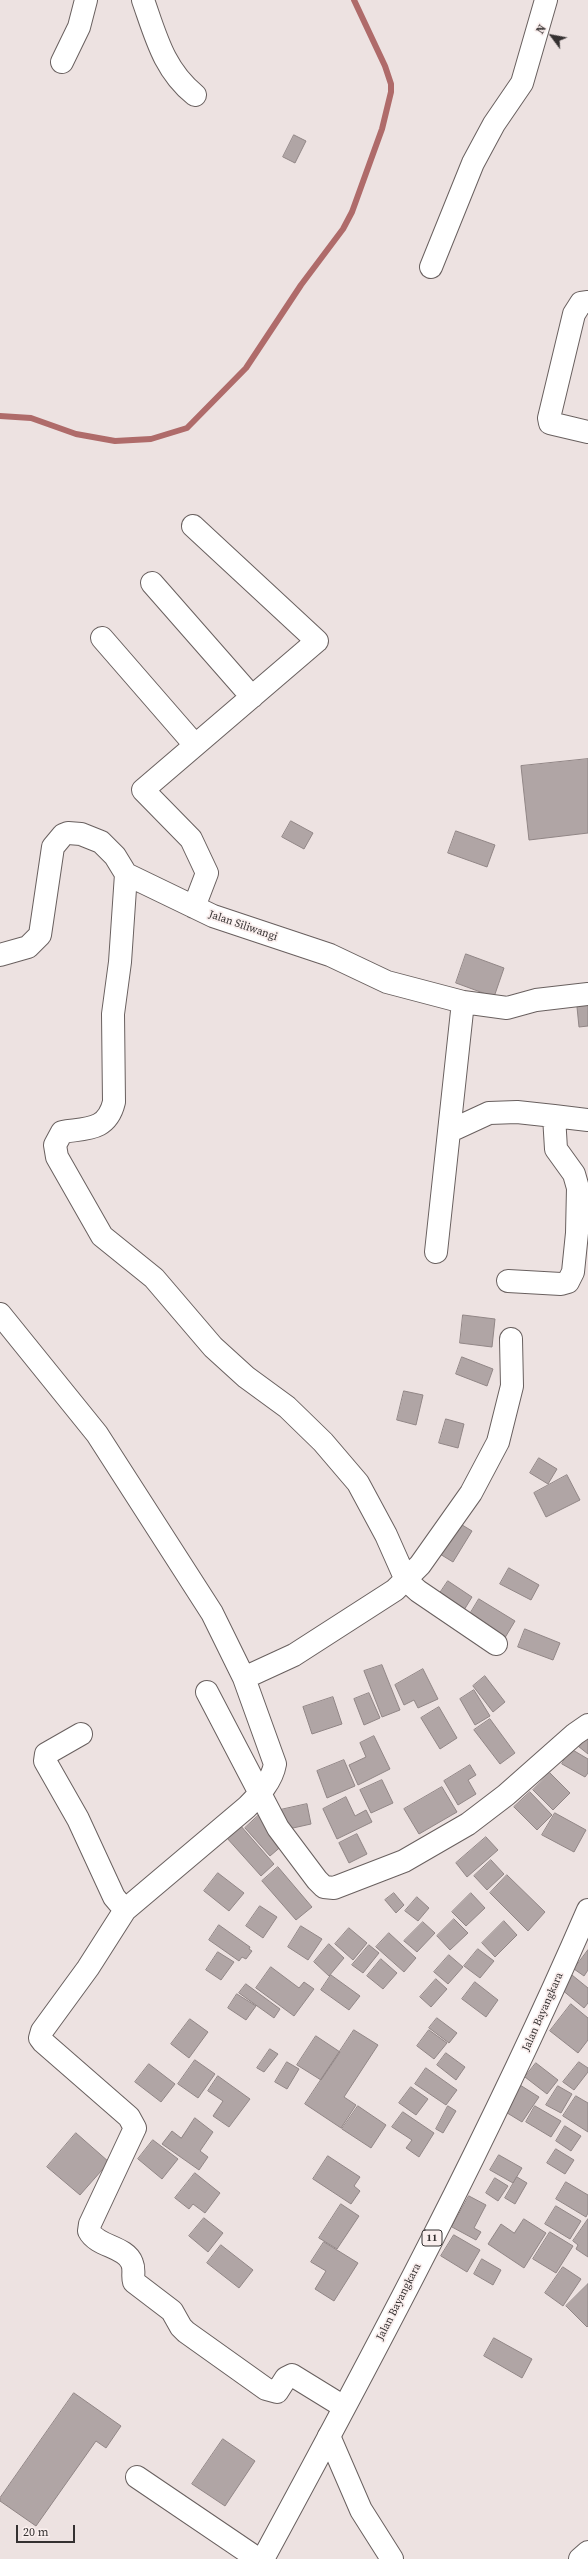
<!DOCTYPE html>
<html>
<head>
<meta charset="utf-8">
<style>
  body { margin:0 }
  #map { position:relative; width:588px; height:2559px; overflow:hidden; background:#ede2e1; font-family:"Source Serif 4",serif }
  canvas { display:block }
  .north { position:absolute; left:532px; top:16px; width:40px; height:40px; -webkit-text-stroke:3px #faefee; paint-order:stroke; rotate:302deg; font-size:11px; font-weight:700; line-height:16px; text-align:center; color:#353131 }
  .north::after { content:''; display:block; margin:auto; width:14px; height:18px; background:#353131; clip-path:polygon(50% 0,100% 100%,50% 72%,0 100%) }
  .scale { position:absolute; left:16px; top:2525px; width:59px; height:18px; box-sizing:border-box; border:2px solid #353131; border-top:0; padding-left:5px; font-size:12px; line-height:14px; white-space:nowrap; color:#353131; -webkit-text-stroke:3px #faefee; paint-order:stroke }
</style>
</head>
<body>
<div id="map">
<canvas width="588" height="2559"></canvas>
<div class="north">N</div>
<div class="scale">20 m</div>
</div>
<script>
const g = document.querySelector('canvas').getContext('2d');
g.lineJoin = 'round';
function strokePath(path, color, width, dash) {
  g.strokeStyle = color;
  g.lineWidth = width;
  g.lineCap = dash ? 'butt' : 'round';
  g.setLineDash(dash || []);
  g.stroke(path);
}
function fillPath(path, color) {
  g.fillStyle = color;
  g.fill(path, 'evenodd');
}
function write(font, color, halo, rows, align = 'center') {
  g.font = font + ' "Source Serif 4",serif';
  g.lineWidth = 3.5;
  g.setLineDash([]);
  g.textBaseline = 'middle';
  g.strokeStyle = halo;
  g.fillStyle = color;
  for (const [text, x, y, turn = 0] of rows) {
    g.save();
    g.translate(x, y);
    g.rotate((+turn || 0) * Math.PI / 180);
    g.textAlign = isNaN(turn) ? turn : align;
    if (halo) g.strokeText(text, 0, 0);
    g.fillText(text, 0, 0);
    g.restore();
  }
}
strokePath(new Path2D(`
  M 0,416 L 31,418 L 76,434 L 115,441 L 151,439 L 187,428 L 246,368 L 301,285 L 343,229 L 352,212 L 382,129 L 391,92 L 391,84 L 385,66 L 354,0`), '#af6b6a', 6);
const building = new Path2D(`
  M 294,135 L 306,141 L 295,163 L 283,157 Z
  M 588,759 L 588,833 L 529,840 L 521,766 Z
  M 291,821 L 313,833 L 304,849 L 282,837 Z
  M 456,831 L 495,845 L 487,867 L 448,853 Z
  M 466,954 L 504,968 L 494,997 L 456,983 Z
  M 588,1006 L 588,1026 L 579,1027 L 577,1007 Z
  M 463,1315 L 495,1319 L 492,1347 L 460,1343 Z
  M 462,1357 L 493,1369 L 487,1386 L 456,1374 Z
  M 404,1391 L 423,1395 L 416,1425 L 397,1420 Z
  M 446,1419 L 464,1424 L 458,1448 L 439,1443 Z
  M 539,1458 L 557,1469 L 548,1484 L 530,1473 Z
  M 567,1475 L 580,1500 L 546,1517 L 534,1493 Z
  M 454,1520 L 472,1531 L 453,1562 L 435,1551 Z
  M 509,1568 L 539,1585 L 531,1600 L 500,1584 Z
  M 448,1581 L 472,1597 L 461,1615 L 436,1599 Z
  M 479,1599 L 515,1621 L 503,1641 L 467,1619 Z
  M 525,1629 L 560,1643 L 553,1660 L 518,1647 Z
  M 382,1665 L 400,1710 L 382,1717 L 364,1671 Z
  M 423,1669 L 438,1699 L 418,1708 L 414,1700 L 404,1705 L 395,1685 Z
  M 485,1676 L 505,1702 L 493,1712 L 473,1686 Z
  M 474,1690 L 490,1716 L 475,1725 L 460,1699 Z
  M 369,1693 L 380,1718 L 364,1725 L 354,1699 Z
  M 333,1697 L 342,1724 L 312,1734 L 303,1707 Z
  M 439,1707 L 457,1738 L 440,1749 L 421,1718 Z
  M 490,1719 L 515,1753 L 500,1764 L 474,1730 Z
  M 588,1734 L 588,1754 L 578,1746 Z
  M 374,1736 L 390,1769 L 358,1785 L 349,1765 L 366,1757 L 360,1743 Z
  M 571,1749 L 588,1759 L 588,1773 L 585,1777 L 562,1764 Z
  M 344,1760 L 355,1786 L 327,1798 L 317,1771 Z
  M 470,1765 L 476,1775 L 468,1780 L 476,1794 L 458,1805 L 444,1781 Z
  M 550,1773 L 570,1793 L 553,1810 L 533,1790 Z
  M 382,1780 L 393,1803 L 371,1813 L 360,1790 Z
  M 442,1787 L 457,1812 L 419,1834 L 404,1809 Z
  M 530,1792 L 552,1815 L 537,1830 L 514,1807 Z
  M 346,1797 L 355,1816 L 366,1810 L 372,1822 L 337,1839 L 323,1809 Z
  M 307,1804 L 311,1824 L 284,1830 L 280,1810 Z
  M 555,1813 L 586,1830 L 574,1852 L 542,1835 Z
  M 259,1815 L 284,1844 L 270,1856 L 245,1828 Z
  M 240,1825 L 274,1864 L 261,1876 L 226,1837 Z
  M 357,1834 L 367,1854 L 349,1863 L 339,1843 Z
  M 486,1837 L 498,1850 L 467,1877 L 456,1863 Z
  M 491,1860 L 504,1874 L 487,1890 L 474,1876 Z
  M 278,1867 L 312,1907 L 296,1920 L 262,1881 Z
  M 218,1873 L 244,1893 L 229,1911 L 204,1891 Z
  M 507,1875 L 545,1912 L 528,1931 L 490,1893 Z
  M 394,1893 L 404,1905 L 396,1913 L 385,1900 Z
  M 471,1893 L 485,1908 L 466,1926 L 452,1912 Z
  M 417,1897 L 429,1908 L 418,1921 L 405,1911 Z
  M 260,1906 L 277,1917 L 263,1938 L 246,1926 Z
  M 454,1919 L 468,1933 L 450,1950 L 437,1936 Z
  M 504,1921 L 517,1935 L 495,1957 L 482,1943 Z
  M 423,1922 L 435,1933 L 417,1952 L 404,1941 Z
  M 219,1925 L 250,1947 L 249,1949 L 252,1951 L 246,1959 L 242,1957 L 239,1961 L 209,1940 Z
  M 301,1926 L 322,1939 L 308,1960 L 288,1947 Z
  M 349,1928 L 367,1943 L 353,1960 L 335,1944 Z
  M 389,1933 L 416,1958 L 404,1972 L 376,1947 Z
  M 329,1944 L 344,1958 L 329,1976 L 314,1962 Z
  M 369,1945 L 379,1953 L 363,1973 L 352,1965 Z
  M 478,1949 L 494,1961 L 480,1978 L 464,1966 Z
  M 588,1950 L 588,1970 L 584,1976 L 574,1969 Z
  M 218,1952 L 234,1962 L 221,1980 L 206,1970 Z
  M 449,1955 L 463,1967 L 448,1984 L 434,1972 Z
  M 381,1959 L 397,1973 L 383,1989 L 367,1976 Z
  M 271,1967 L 299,1988 L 304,1982 L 314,1989 L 294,2016 L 256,1988 Z
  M 331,1975 L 360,1996 L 349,2010 L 321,1990 Z
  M 572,1975 L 588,1988 L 588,2003 L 584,2008 L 561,1989 Z
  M 436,1979 L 447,1989 L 431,2007 L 420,1997 Z
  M 475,1982 L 498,2000 L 486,2017 L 462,1999 Z
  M 246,1984 L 280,2009 L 274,2018 L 239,1993 Z
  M 237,1994 L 256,2006 L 246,2020 L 228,2008 Z
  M 571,2004 L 588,2018 L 588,2040 L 578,2053 L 550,2031 Z
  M 437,2018 L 457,2033 L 449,2043 L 429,2028 Z
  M 190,2019 L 208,2032 L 189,2058 L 171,2044 Z
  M 354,2030 L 378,2045 L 344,2097 L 356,2105 L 341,2128 L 305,2104 Z
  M 429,2030 L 447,2043 L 434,2059 L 417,2046 Z
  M 316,2036 L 340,2052 L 321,2080 L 297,2065 Z
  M 270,2049 L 278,2054 L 264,2072 L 257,2068 Z
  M 446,2053 L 465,2067 L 456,2080 L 437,2065 Z
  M 195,2060 L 215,2074 L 198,2098 L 178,2084 Z
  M 287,2062 L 299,2069 L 287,2089 L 275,2082 Z
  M 579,2062 L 588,2068 L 588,2072 L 574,2090 L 563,2082 Z
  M 536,2063 L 558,2080 L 547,2094 L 525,2077 Z
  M 149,2064 L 175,2084 L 161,2102 L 135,2082 Z
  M 426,2068 L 457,2090 L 446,2105 L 415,2084 Z
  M 218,2076 L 250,2099 L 229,2127 L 213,2116 L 223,2101 L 208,2091 Z
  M 520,2085 L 539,2097 L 522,2122 L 504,2111 Z
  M 558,2086 L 572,2094 L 561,2113 L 546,2105 Z
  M 411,2087 L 428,2099 L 416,2115 L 399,2103 Z
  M 576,2096 L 588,2103 L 588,2132 L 563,2116 Z
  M 358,2106 L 386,2125 L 371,2148 L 342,2129 Z
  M 448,2106 L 456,2111 L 443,2133 L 436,2129 Z
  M 535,2106 L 561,2121 L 551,2137 L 526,2122 Z
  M 403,2112 L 434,2133 L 419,2157 L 406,2148 L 412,2140 L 392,2127 Z
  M 195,2118 L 213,2132 L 200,2151 L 208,2157 L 199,2170 L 162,2144 L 172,2131 L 181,2138 Z
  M 565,2126 L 581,2136 L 571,2151 L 556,2141 Z
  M 76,2133 L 109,2162 L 80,2195 L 47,2167 Z
  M 153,2140 L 178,2159 L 162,2179 L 138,2159 Z
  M 556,2149 L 574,2160 L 565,2174 L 547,2163 Z
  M 499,2155 L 522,2168 L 513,2183 L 490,2170 Z
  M 328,2156 L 360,2177 L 354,2186 L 360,2191 L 351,2204 L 313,2179 Z
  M 195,2173 L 220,2193 L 205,2213 L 193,2204 L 189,2209 L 175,2198 Z
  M 517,2177 L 527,2183 L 515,2204 L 505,2198 Z
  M 495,2178 L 508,2186 L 498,2201 L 486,2193 Z
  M 566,2182 L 588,2195 L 588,2213 L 586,2217 L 556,2199 Z
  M 469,2196 L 486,2205 L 474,2228 L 481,2232 L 476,2240 L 452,2227 Z
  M 341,2204 L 359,2216 L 337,2249 L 319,2238 Z
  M 556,2206 L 581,2221 L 570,2239 L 545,2224 Z
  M 204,2218 L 223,2233 L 208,2252 L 189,2236 Z
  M 524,2219 L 546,2233 L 524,2268 L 488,2244 L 501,2224 L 514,2233 Z
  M 588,2219 L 588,2257 L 576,2249 L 578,2245 L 573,2241 Z
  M 550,2232 L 573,2246 L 556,2273 L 533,2259 Z
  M 454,2235 L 480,2250 L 467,2272 L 441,2256 Z
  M 324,2242 L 358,2263 L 334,2301 L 315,2289 L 326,2271 L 311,2262 Z
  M 221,2245 L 253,2270 L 239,2288 L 207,2263 Z
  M 482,2259 L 501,2270 L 493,2285 L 474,2274 Z
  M 563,2267 L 581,2279 L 563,2306 L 545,2293 Z
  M 588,2284 L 588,2326 L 587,2327 L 566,2306 Z
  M 494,2338 L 532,2359 L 522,2378 L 484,2356 Z
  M 74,2393 L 121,2426 L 106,2448 L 96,2441 L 36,2526 L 0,2501 L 0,2498 Z
  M 223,2439 L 255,2461 L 225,2506 L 192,2484 Z`);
fillPath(building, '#b0a5a5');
strokePath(building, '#918686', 1);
const minor = new Path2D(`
  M 143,0 C 156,37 164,70 195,95
  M 62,62 L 79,27 L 86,0
  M 431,267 L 473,163 L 494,124 L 522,83 L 546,0
  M 588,302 L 581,303 L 574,314 L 549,418 L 550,423 L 554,424 L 588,432
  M 193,526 L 317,641 L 143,790 L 191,839 L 207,873 L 194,907
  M 152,583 L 252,697
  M 102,638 L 195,745
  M 126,874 L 120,962 L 113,1014 L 114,1102 C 107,1131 87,1128 62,1132 L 55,1145 L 57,1157 L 102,1236 L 154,1278 L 213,1347 L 246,1377 L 287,1407 L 323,1442 L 358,1483 L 386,1535 L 406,1580 L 418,1591 L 496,1644
  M 0,955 L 28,947 L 40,935 L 53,847 L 63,835 L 68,833 L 81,834 L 101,842 L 115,856 L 126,874 L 213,916 L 330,955 L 387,982 L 463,1002 L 507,1008 L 536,1000 L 588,994
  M 554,1116 L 588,1120
  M 450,1131 L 489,1113 L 517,1112 L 554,1116 L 556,1149 L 574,1174 L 578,1188 L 577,1233 L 573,1272 L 568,1282 L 561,1284 L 508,1281
  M 436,1252 L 463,1002
  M 0,1314 L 97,1434 L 212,1613 L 244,1678 L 275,1764 C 272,1781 259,1795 247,1807 L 125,1910 L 88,1968 L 42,2031 L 40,2038 L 43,2042 L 129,2117 L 135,2128 L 90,2224 L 89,2231 C 97,2247 126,2246 132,2263 C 135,2270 132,2276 134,2282 L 172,2311 L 181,2327 L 186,2332 L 266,2389 L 277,2392 L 286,2378 L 292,2375 L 344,2407
  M 244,1678 L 294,1655 L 395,1590 L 420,1565 L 471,1493 L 498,1442 L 512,1386 L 511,1339
  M 207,1692 L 278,1828 L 317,1880 L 324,1887 L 334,1888 L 404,1861 L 468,1824 L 506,1795 L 575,1734 L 588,1725
  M 81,1734 L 46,1754 L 45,1761 L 78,1819 L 114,1897 L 125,1910
  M 329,2436 L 361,2510 L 392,2559
  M 137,2477 L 258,2559
  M 580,2559 L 588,2552`);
const highway = new Path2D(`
  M 263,2559 C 378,2347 492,2132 588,1910`);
strokePath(minor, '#69605f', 24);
strokePath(highway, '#69605f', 24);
strokePath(minor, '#fff', 22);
strokePath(highway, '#fff', 22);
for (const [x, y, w] of [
  [432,2238,20]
]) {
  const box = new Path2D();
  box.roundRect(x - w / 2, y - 8, w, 16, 3);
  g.fillStyle = '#faefee';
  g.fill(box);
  strokePath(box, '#353131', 1);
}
write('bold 10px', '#353131', null, [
  ["11",432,2238]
]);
write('11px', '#353131', '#faefee', [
  ["Jalan Siliwangi",243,926,19],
  ["Jalan Bayangkara",543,2012,-66],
  ["Jalan Bayangkara",399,2302,-63]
]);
</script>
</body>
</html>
